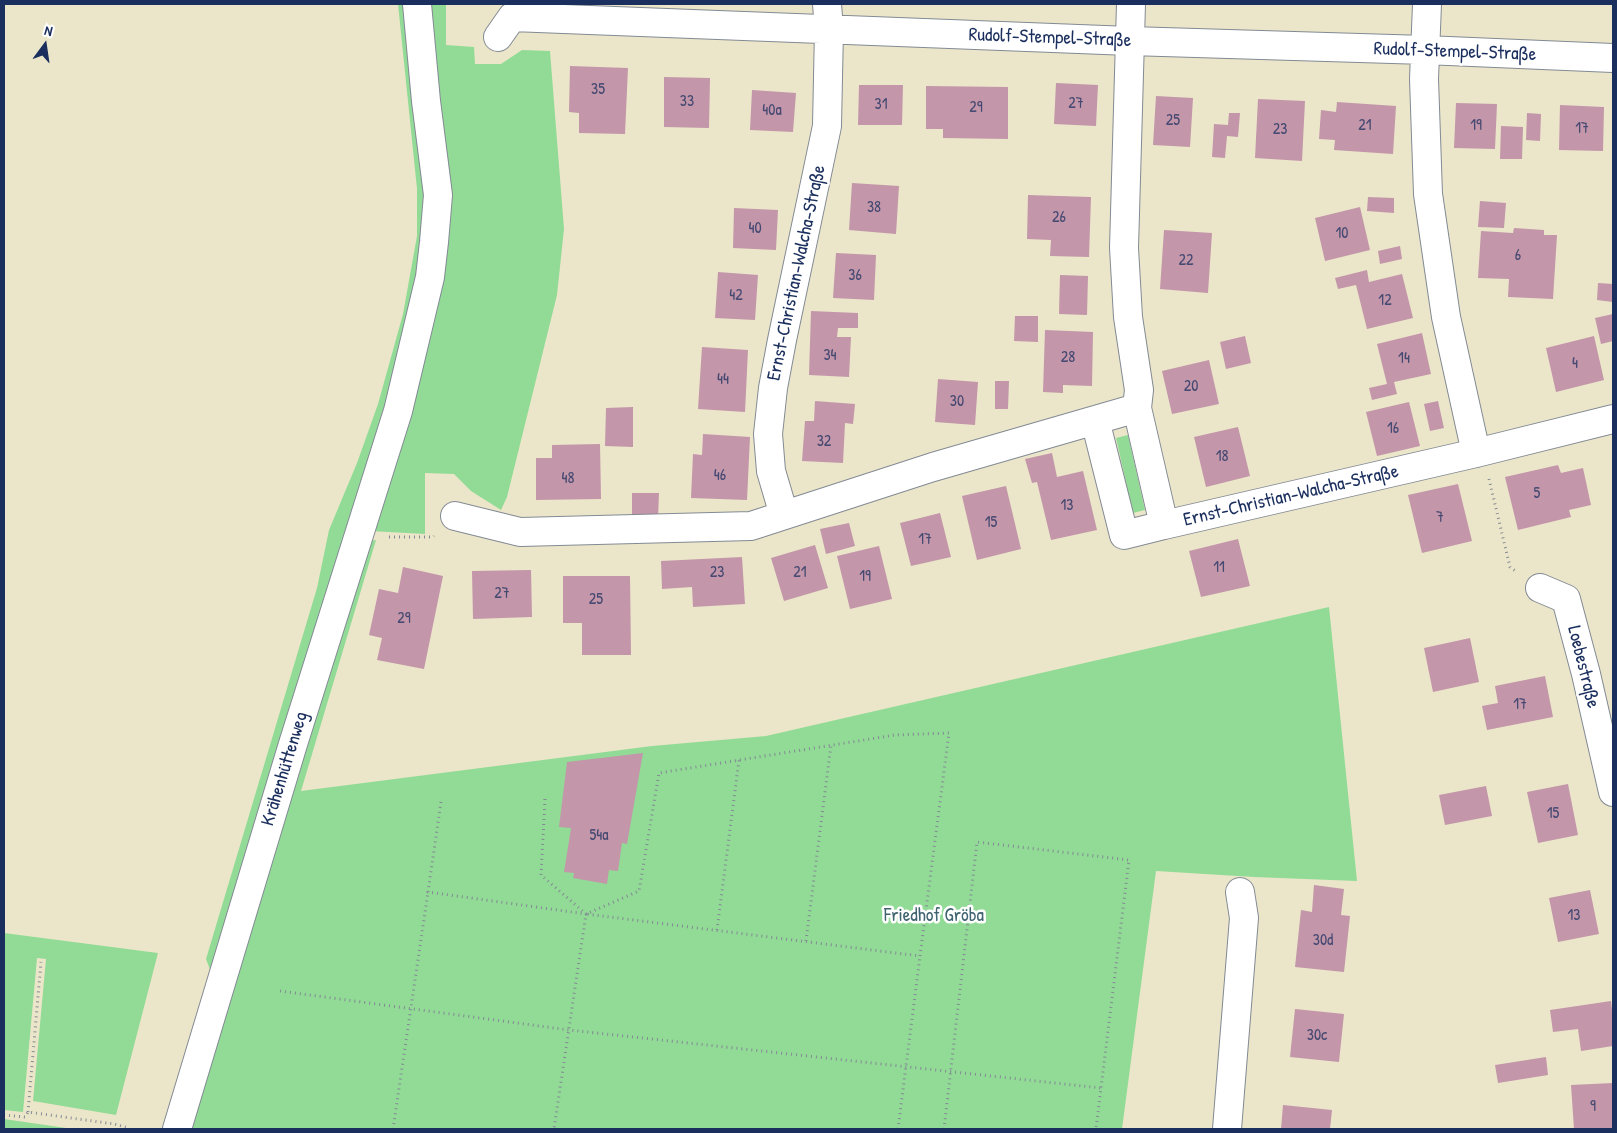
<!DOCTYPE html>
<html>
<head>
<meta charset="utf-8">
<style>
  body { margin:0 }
  #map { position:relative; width:1617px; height:1133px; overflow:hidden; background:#ebe6c9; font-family:"Patrick Hand",sans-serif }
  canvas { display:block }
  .frame { position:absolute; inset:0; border:5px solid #1b2f5e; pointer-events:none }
  .north { position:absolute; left:20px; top:20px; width:50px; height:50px; -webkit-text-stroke:4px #fff; paint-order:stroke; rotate:14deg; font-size:14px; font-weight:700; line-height:20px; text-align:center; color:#1b2f5e }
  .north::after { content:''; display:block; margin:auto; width:18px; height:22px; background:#1b2f5e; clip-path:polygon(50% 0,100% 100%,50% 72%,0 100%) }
</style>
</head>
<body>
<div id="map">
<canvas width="1617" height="1133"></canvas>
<div class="frame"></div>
<div class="north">N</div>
</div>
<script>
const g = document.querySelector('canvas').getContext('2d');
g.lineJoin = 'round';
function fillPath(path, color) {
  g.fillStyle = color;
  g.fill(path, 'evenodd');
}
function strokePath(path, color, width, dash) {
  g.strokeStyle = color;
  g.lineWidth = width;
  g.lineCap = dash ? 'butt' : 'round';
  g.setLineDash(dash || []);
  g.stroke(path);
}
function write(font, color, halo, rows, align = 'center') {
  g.font = font + ' "Patrick Hand",sans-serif';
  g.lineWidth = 5;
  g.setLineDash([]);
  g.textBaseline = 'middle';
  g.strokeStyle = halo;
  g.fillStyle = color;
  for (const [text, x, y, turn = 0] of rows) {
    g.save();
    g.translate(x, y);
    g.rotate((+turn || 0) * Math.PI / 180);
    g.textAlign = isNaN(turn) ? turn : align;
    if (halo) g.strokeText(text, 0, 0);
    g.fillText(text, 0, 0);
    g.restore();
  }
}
fillPath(new Path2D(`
  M 398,4 L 404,4 L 425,190 L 425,238 L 387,407 L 212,975 L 206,959 L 317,588 L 329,530 L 357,463 L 378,404 L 403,314 L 417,236 L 417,189 Z
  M 430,4 L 446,4 L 446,45 L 474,47 L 475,64 L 501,64 L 522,50 L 550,51 L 564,229 L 557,295 L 507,497 L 501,510 L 471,491 L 454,474 L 425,473 L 425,534 L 370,531 L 448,200 L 446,149 Z
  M 1128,435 L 1145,510 L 1133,513 L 1116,438 Z
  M 376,540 L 301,791 L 652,746 L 766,736 L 1329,607 L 1357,881 L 1254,877 L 1156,871 L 1122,1129 L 188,1129 L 367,541 Z
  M 4,933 L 158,953 L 116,1115 L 33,1101 L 46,959 L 37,958 L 23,1112 L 4,1110 Z
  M 4,1119 L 73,1129 L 4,1129 Z`), '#92db96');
fillPath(new Path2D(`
  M 570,66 L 628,68 L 625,134 L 579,133 L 579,113 L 569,112 Z
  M 664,77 L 710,78 L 709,128 L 664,127 Z
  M 1056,83 L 1098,85 L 1096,126 L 1054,124 Z
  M 859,85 L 903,85 L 902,125 L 858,125 Z
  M 926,86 L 1008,87 L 1008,139 L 943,138 L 943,129 L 926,129 Z
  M 752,90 L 796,93 L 793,132 L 750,130 Z
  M 1156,96 L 1193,98 L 1190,147 L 1153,145 Z
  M 1258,99 L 1305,101 L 1302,161 L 1255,158 Z
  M 1337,102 L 1396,106 L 1393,154 L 1334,150 L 1335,140 L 1319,139 L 1321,110 L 1336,112 Z
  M 1456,103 L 1497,104 L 1495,149 L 1454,148 Z
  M 1560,105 L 1604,107 L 1603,151 L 1559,150 Z
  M 1229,113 L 1240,113 L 1238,137 L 1227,136 L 1225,158 L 1212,157 L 1214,124 L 1228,125 Z
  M 1527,113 L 1541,114 L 1540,141 L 1526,140 Z
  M 1501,126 L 1523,127 L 1522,159 L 1500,159 Z
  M 852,183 L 899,186 L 896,234 L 849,230 Z
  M 1028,195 L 1091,197 L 1089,257 L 1050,256 L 1051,240 L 1027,239 Z
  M 1368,197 L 1394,198 L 1394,213 L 1367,211 Z
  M 1480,201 L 1506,203 L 1504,228 L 1478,227 Z
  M 1360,207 L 1370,250 L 1325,261 L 1315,218 Z
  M 734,208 L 778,210 L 776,250 L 733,248 Z
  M 1514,228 L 1544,230 L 1544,235 L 1557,235 L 1553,299 L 1508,297 L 1509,279 L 1478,278 L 1481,231 L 1513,233 Z
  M 1164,230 L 1212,233 L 1208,293 L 1160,289 Z
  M 1400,246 L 1402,259 L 1380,264 L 1378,251 Z
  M 836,253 L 876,255 L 874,300 L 833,298 Z
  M 1367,270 L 1369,282 L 1402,274 L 1413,318 L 1367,329 L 1356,285 L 1338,289 L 1335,278 Z
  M 718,272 L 758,275 L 755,320 L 715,318 Z
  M 1060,275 L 1088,276 L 1087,315 L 1059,314 Z
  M 1598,283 L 1613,284 L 1613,302 L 1597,300 Z
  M 811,311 L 858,313 L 858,328 L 838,328 L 837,337 L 851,337 L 849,377 L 809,375 Z
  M 1613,314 L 1613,341 L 1601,344 L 1595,318 Z
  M 1015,316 L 1038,316 L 1038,342 L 1014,341 Z
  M 1045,330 L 1093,332 L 1092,386 L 1063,385 L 1063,393 L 1043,392 Z
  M 1422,333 L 1431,374 L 1394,382 L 1397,394 L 1372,400 L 1369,388 L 1387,384 L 1377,344 Z
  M 1245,336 L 1251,363 L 1226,369 L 1220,342 Z
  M 1594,336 L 1604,380 L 1556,392 L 1546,348 Z
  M 702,347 L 748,350 L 745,412 L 698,409 Z
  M 1209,360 L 1219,404 L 1172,414 L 1162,371 Z
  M 938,379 L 978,382 L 975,425 L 935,422 Z
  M 995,381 L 1009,381 L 1008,409 L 995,409 Z
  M 815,401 L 855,404 L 853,424 L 845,423 L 843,463 L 802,461 L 805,421 L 814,421 Z
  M 1438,401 L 1444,428 L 1430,431 L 1424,404 Z
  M 1409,402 L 1420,446 L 1377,456 L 1366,412 Z
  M 633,407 L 633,447 L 605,446 L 606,408 Z
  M 1238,427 L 1250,476 L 1206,487 L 1194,437 Z
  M 703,434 L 750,437 L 747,500 L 691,498 L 693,454 L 702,455 Z
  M 600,444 L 601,499 L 536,500 L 536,458 L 552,458 L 552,445 Z
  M 1052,453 L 1057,477 L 1083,471 L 1097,530 L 1051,540 L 1037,482 L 1032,483 L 1025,459 Z
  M 1558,465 L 1561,473 L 1583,468 L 1591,505 L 1569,510 L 1571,517 L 1518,530 L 1505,477 Z
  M 1458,484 L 1472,541 L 1422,553 L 1408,495 Z
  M 1006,486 L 1021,549 L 977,560 L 962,496 Z
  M 632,493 L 659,493 L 658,518 L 632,518 Z
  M 940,513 L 951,557 L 911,566 L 900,523 Z
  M 849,523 L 855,546 L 826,554 L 820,529 Z
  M 1238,539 L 1250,586 L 1201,597 L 1189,551 Z
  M 815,545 L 828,588 L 784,601 L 771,558 Z
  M 879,546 L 892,599 L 850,609 L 837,556 Z
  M 742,557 L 745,604 L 693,607 L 692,587 L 662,589 L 661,561 Z
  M 403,567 L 443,576 L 424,669 L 377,660 L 382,638 L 369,635 L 379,589 L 398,593 Z
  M 531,570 L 532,617 L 473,619 L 472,571 Z
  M 563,576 L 630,576 L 631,655 L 582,655 L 582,623 L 563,623 Z
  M 1470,638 L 1479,682 L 1433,692 L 1424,648 Z
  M 1545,676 L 1553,717 L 1487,730 L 1482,706 L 1498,703 L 1495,686 Z
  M 643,753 L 627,844 L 622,843 L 618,871 L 609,870 L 607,884 L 573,878 L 574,873 L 564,872 L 571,828 L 559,827 L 567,762 Z
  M 1568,784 L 1578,835 L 1538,843 L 1527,792 Z
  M 1486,786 L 1492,816 L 1445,825 L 1439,795 Z
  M 1314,885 L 1344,889 L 1341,915 L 1350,916 L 1344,972 L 1295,967 L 1301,910 L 1312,912 Z
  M 1590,890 L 1599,934 L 1558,942 L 1549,898 Z
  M 1611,1001 L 1613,1019 L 1613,1046 L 1581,1051 L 1578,1029 L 1553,1032 L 1550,1010 Z
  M 1295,1009 L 1344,1014 L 1339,1062 L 1290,1057 Z
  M 1546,1057 L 1548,1075 L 1498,1083 L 1495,1065 Z
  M 1613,1083 L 1613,1129 L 1574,1129 L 1571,1085 Z
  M 1283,1105 L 1332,1110 L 1330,1129 L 1281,1129 Z`), '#c396aa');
const minor = new Path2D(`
  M 1131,4 L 1124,248 L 1128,317 L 1139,390 L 1137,408 L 1164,525 L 1476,453 L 1613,419
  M 1427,4 L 1424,79 L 1428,194 L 1446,317 L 1476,453
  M 498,37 L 512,17 L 1130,41 L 1425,50 L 1613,58
  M 1095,420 L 1124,535 L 1164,525
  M 784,515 L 771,471 L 768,434 L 773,388 L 782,340 L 827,126 L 829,29 L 827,4
  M 455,516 L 520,532 L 751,526 L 933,467 L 1137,408
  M 1540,588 L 1566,599 L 1586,674 L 1613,792
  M 177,1129 L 293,744 L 398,411 L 430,277 L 434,242 L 438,195 L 426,101 L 417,4
  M 1227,1129 L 1244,918 L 1240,892`);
strokePath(minor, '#838a94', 30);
strokePath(new Path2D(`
  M 1489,479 L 1510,567 L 1517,572
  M 389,537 L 433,537 L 434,536
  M 545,799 L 541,875 L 586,914 L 639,891 L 659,773 L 895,735 L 949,733 L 920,956 L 586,914
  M 441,802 L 428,892 L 586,914 L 554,1129
  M 717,930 L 739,760
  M 806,941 L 831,745
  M 280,991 L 569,1030 L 1101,1088 L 1096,1129
  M 28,1112 L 41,962
  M 4,1115 L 25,1117 L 28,1112 L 114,1124 L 129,1128
  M 393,1129 L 428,892
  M 898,1129 L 920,956
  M 944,1129 L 977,842 L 1129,860 L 1101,1088`), '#838a94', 3, [1, 4]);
strokePath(minor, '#fff', 28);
write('16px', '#454971', null, [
  ["35",598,90],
  ["33",687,102],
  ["27",1076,104],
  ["31",881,105],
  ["29",976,108],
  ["40a",772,111],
  ["25",1173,121],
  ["21",1365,126],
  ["19",1476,126],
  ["17",1582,129],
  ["23",1280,130],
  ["38",874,208],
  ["26",1059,218],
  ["40",755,229],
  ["10",1342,234],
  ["6",1518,256],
  ["22",1186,261],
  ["36",855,276],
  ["42",736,296],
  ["12",1385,301],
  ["34",830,356],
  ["28",1068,358],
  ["14",1404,359],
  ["4",1575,364],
  ["44",723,380],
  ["20",1191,387],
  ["30",957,402],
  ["16",1393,429],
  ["32",824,442],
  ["18",1222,457],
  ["46",720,476],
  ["48",568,479],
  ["5",1537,494],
  ["13",1067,506],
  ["7",1440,518],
  ["15",991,523],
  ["17",925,540],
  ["11",1219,568],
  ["23",717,573],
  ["21",800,573],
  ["19",865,577],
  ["27",502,594],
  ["25",596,600],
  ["29",404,619],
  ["17",1520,705],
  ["15",1553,814],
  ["54a",599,836],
  ["13",1574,916],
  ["30d",1323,941],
  ["30c",1317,1036],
  ["9",1593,1107]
]);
write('19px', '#1b2f5e', '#fff', [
  ["Rudolf-Stempel-Straße",1050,38,2],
  ["Rudolf-Stempel-Straße",1455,52,2],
  ["Ernst-Christian-Walcha-Straße",797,273,-78],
  ["Ernst-Christian-Walcha-Straße",1291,496,-13],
  ["Loebestraße",1583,667,76],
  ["Krähenhüttenweg",285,769,-73]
]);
write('19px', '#3f636f', '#fff', [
  ["Friedhof Gröba",934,916]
]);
</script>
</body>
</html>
